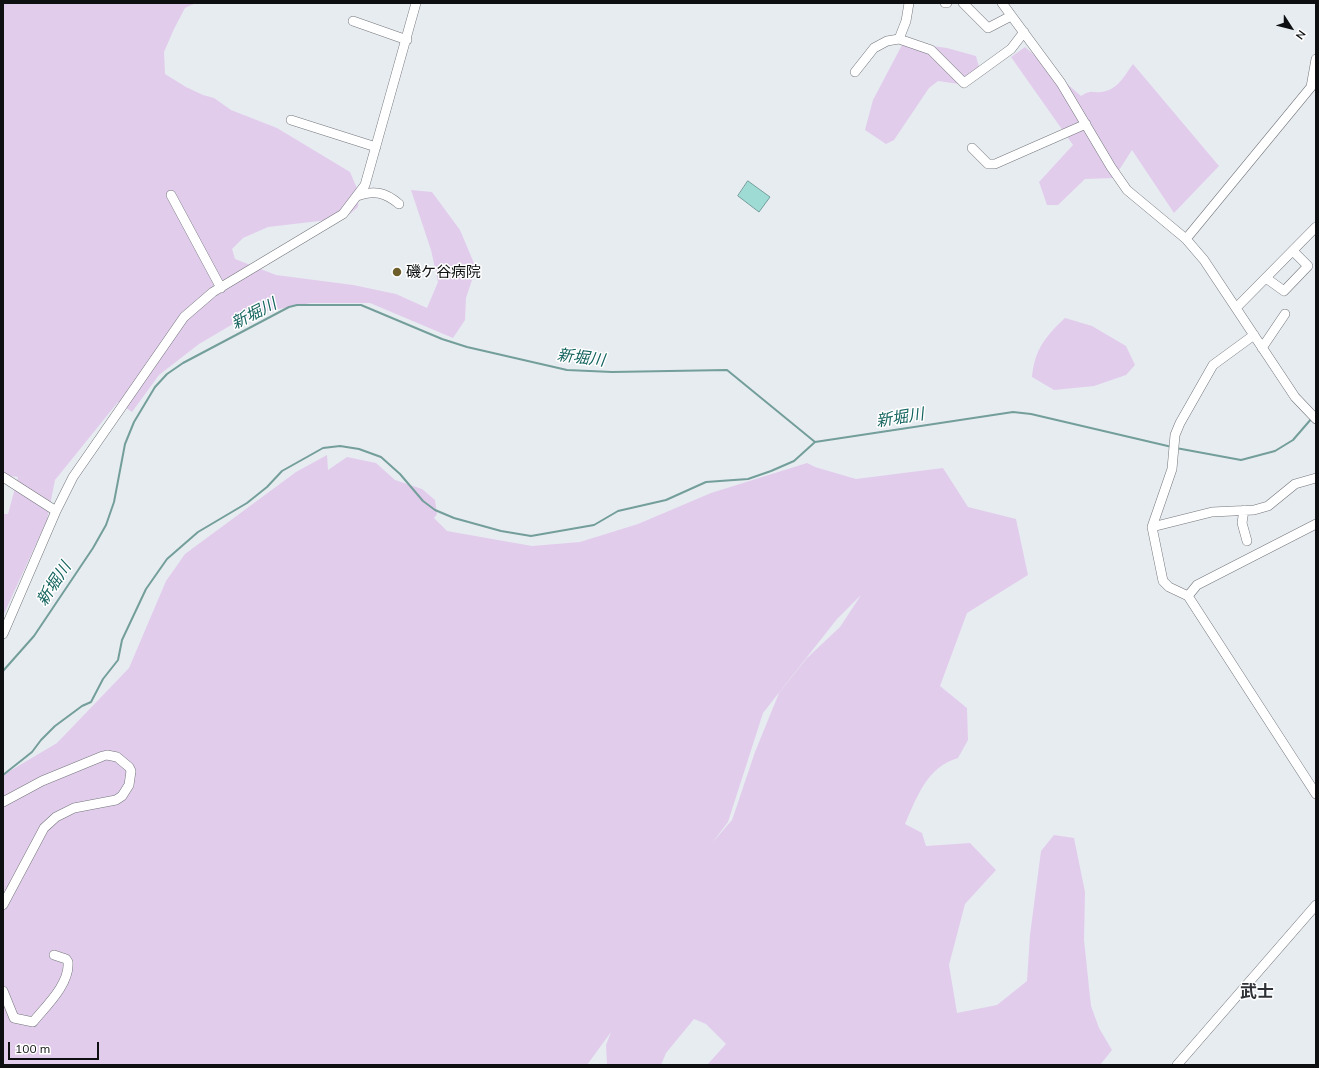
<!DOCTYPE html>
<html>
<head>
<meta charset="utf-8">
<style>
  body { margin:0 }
  #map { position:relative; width:1319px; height:1068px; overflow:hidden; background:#e7ecf1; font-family:Mulish,sans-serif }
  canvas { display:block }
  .frame { position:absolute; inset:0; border:4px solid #0d0f10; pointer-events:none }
  .north { position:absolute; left:1271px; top:8px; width:40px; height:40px; -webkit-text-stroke:3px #fff; paint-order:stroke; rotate:126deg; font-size:11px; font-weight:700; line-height:16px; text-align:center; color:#0d0f10 }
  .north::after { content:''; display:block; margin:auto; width:14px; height:18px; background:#0d0f10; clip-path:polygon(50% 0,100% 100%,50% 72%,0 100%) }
  .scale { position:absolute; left:8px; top:1042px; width:91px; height:18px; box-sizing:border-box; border:2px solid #0d0f10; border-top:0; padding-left:5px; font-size:12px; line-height:14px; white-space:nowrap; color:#0d0f10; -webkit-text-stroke:3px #fff; paint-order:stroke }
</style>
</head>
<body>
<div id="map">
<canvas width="1319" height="1068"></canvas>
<div class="frame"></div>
<div class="north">N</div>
<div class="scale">100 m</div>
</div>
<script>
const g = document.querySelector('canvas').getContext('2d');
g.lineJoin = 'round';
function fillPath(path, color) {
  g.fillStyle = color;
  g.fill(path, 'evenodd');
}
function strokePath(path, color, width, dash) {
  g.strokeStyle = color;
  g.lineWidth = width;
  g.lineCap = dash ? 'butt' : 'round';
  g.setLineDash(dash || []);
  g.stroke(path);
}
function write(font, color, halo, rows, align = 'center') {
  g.font = font + ' Mulish,"Noto Sans JP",sans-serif';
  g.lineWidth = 3;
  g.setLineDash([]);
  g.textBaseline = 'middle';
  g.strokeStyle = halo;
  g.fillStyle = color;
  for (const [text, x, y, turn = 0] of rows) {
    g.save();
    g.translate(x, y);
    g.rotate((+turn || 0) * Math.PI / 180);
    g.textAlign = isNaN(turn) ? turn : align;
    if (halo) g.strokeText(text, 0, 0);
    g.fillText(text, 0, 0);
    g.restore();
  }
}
fillPath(new Path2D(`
  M 3,3 L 196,3 L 185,8 L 174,29 L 164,52 L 165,74 L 186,87 L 203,95 L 214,98 L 231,110 L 277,128 L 350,172 L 359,193 L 358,207 L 345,218 L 268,227 L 243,238 L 232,249 L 235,259 L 276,275 L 353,285 L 396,294 L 427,308 L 438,282 L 431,250 L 411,190 L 432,192 L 460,230 L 476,268 L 466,298 L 465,320 L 453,338 L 370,303 L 311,303 L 268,311 L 233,324 L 199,344 L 159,375 L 132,412 L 118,402 L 55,480 L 47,520 L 3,616 L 3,514 L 8,514 L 18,477 L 3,475 Z
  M 917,44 L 947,48 L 976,56 L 979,67 L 959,84 L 938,81 L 929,88 L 894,140 L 886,144 L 865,130 L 873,100 L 902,45 Z
  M 1025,47 L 1081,96 C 1093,89 1090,93 1101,92 C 1118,90 1124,76 1133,64 L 1219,166 L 1174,213 L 1132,150 L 1114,178 L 1085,179 L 1058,205 L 1047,205 L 1039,182 L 1073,145 L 1011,57 Z
  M 1065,318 L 1092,326 L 1126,346 L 1135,365 L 1126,375 L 1094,386 L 1054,390 L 1032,377 C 1035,349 1045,337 1065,318 Z
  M 327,455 L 328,470 L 347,457 L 376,463 L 395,480 L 422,489 L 435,500 L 437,514 L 434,518 L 447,531 L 532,546 L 580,542 L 638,524 L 711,493 L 807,463 L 815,467 L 856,479 L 943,468 L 968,507 L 1016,519 L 1028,575 L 967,613 L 940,686 L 967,708 L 968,740 L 958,758 C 927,767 917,797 905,824 L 922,833 L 926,846 L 970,843 L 996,870 L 965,904 L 949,965 L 957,1013 L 997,1005 L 1027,981 L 1030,935 L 1041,851 L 1054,835 L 1074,838 L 1085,892 L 1084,940 L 1091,1006 L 1099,1028 L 1112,1050 L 1100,1065 L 707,1065 L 726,1044 L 706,1024 L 694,1019 L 666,1053 L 661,1065 L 607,1065 L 606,1045 L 611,1032 L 587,1065 L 3,1065 L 3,775 L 57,743 L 129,668 L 166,581 L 185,554 L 296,472 ZM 861,595 L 840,627 L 807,658 L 779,693 L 755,752 L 732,820 L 712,843 L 728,822 L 763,713 L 837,619 Z`), '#e2ccec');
const water = new Path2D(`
  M 748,181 L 770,197 L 759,212 L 738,196 Z`);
fillPath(water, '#9fdbd5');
strokePath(water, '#739e9a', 1);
strokePath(new Path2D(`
  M 815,442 L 1013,412 L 1031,414 L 1172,447
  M 1176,448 L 1241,460 L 1275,451 L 1293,440 L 1312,418
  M 3,671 L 34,636 L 93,548 L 106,525 L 114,502 L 125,444 L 134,422 L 155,387 L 167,374 L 183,363 L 289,307 L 297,305 L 361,305 L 442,339 L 467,347 L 567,370 L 612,372 L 727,370 L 815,442
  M 3,775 L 32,752 L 41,740 L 55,726 L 82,706 L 91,702 L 103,679 L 118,660 L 122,640 L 146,589 L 167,559 L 198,532 L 247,503 L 267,487 L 282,471 L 323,448 L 340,446 L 359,449 L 381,457 L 400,474 L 423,501 L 435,510 L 454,518 L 501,531 L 531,536 L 594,525 L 618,511 L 666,500 L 706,482 L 748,479 L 771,471 L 794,461 L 815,442`), '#739e9a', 2);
const minor = new Path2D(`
  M 945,3 L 947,3
  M 963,3 L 988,28 L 1011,16
  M 1002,3 L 1061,83 L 1111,167 L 1127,190 L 1186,239 L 1204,260 L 1295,397 L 1316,419
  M 353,21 L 407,40
  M 899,39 L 906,21 L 909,3
  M 855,72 L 874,48 L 887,41 L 899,39 L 931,50 L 964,83 L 1011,49 L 1024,32
  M 291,120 L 376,147
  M 972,148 L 988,164 L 995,164 L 1086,124
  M 171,195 L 221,288
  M 357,196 C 374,190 385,192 399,204
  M 1186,239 L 1311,87 L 1316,59
  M 1266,278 L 1284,291 L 1308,266 L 1293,251
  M 1236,308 L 1316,227
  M 1254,335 L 1213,365 L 1180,423 L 1175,435 L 1172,469 L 1152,527 L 1163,581 L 1169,587 L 1188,596 L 1316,794
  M 1262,348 L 1285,314
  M 3,477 L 56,511
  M 1244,510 L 1242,523 L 1247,541
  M 1152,527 L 1212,512 L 1254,510 L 1268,506 L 1295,484 L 1316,478
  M 1188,596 L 1197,585 L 1316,524
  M 3,634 L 56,511 L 73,477 L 184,317 L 213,292 L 343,214 L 365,185 L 416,3
  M 3,802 L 42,781 L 103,756 L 107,755 L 117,757 L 129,767 L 131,771 L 129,785 L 122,796 L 116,800 L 74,808 L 56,817 L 44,828 L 3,905
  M 3,991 L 14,1018 L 33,1022 C 46,1006 70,984 68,962 L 66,959 L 54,955
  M 1177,1065 L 1316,905`);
strokePath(minor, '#72757a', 10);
strokePath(minor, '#fff', 9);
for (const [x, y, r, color] of [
  [397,272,5,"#6d5e2c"]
]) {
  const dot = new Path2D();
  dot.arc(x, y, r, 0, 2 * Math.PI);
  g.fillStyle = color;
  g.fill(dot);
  strokePath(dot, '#fff', 1.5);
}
write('15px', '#0d0f10', '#fff', [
  ["磯ケ谷病院",406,272]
], 'left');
write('italic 16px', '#15645f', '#fff', [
  ["新堀川",254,314,-27],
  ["新堀川",581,358,7],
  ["新堀川",900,418,-9],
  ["新堀川",54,584,-57]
]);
write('bold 17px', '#2e3135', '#fff', [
  ["武士",1257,992]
]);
</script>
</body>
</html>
